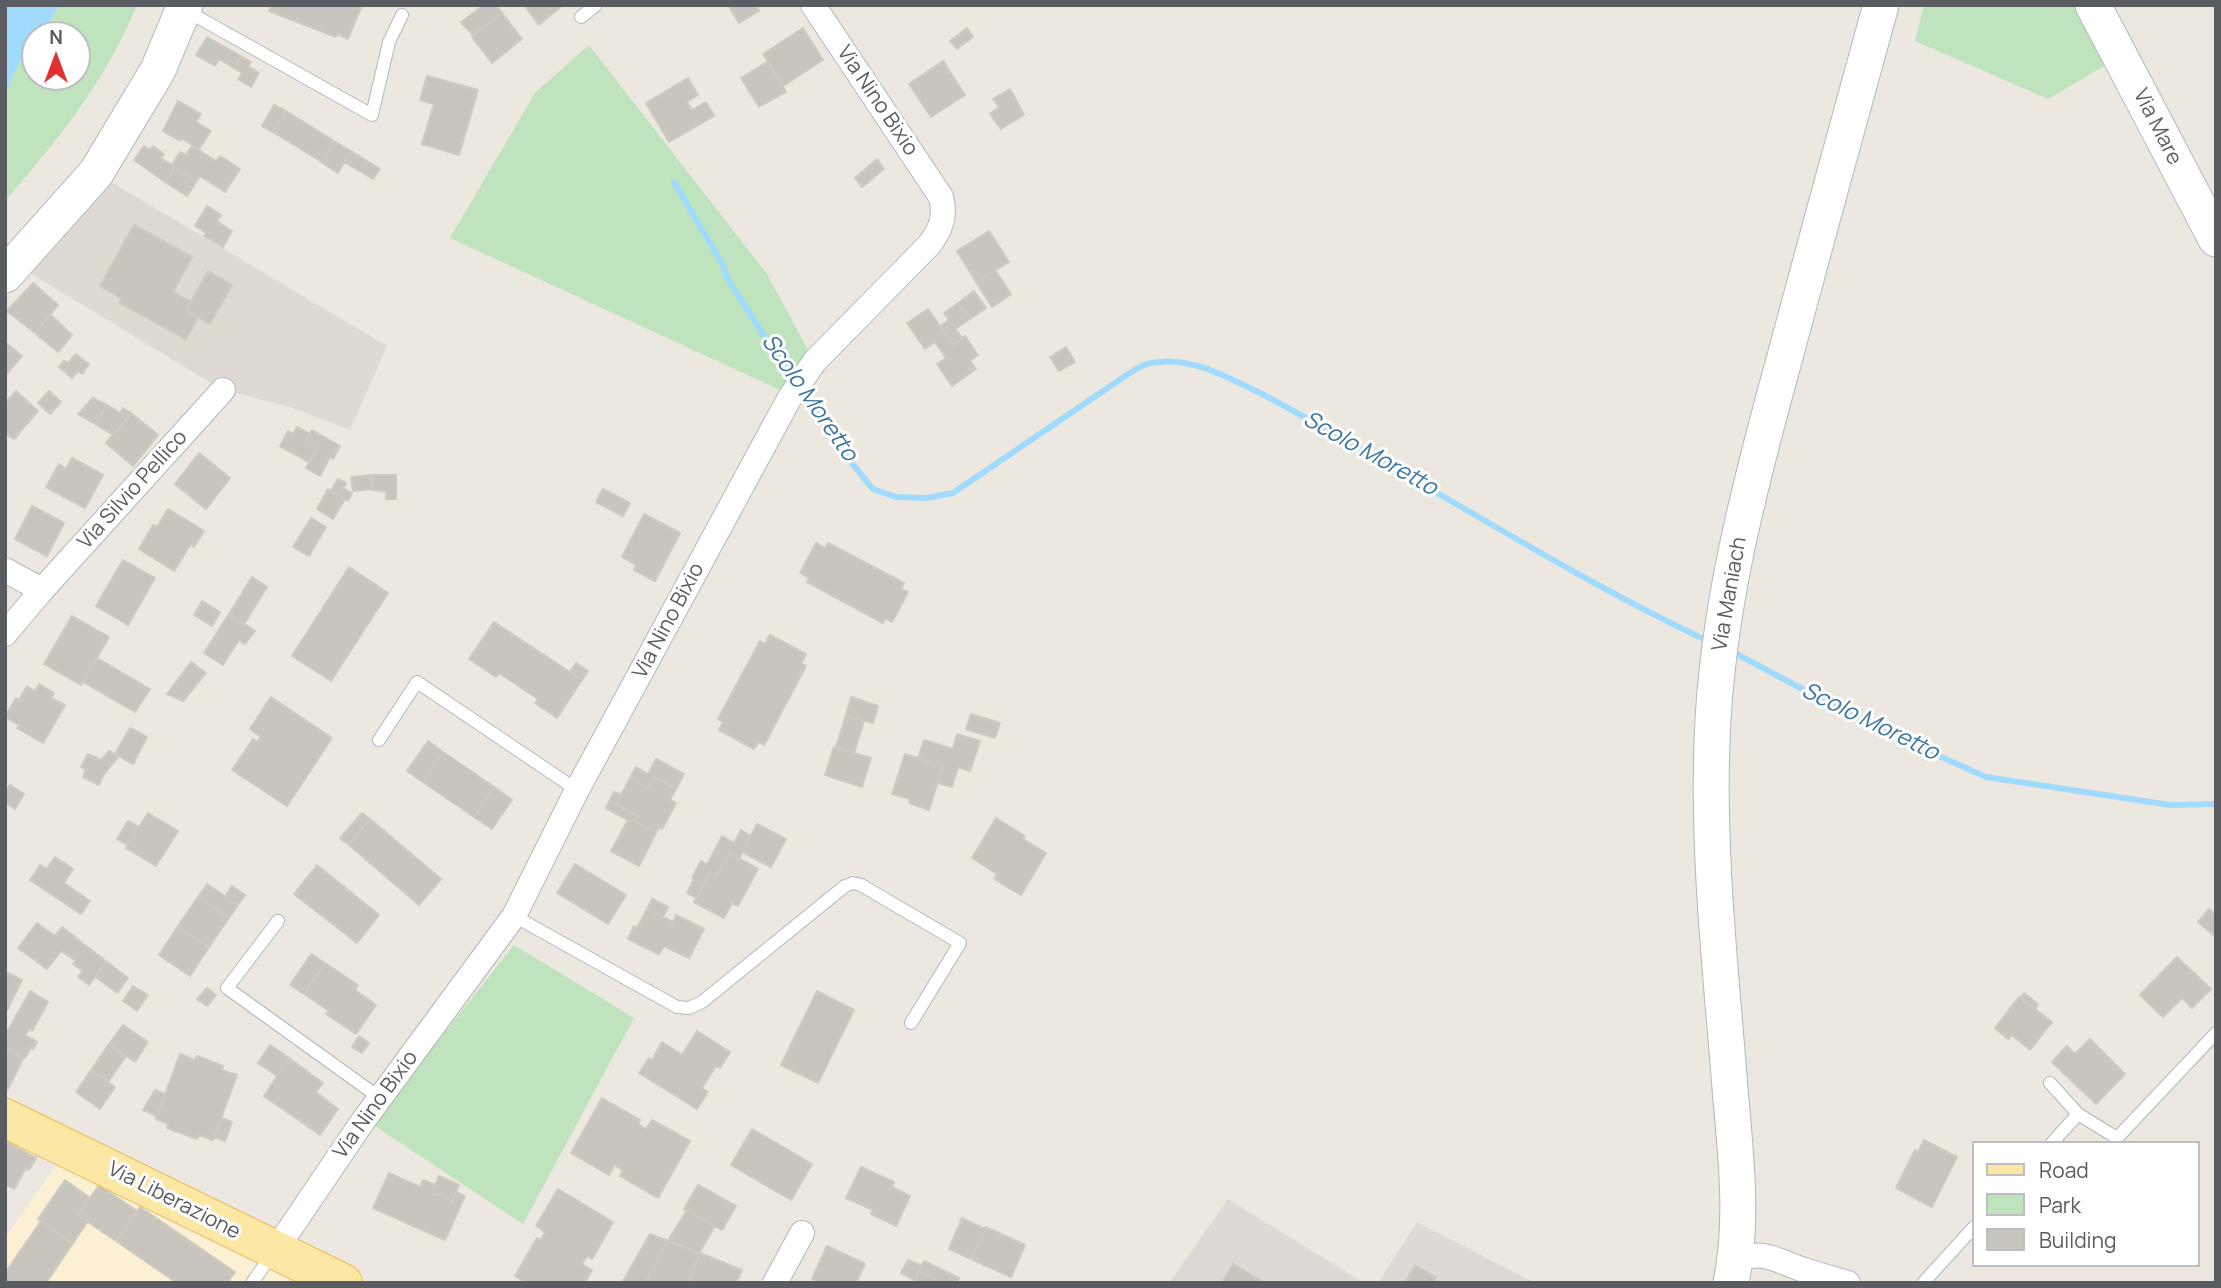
<!DOCTYPE html>
<html>
<head>
<meta charset="utf-8">
<style>
  body { margin:0 }
  #map { position:relative; width:2221px; height:1288px; overflow:hidden; background:#ece8e0; font-family:Manrope,sans-serif }
  canvas { display:block }
  .frame { position:absolute; inset:0; border:7px solid #595d61; pointer-events:none }
  .legend { position:absolute; left:1972px; top:1141px; width:228px; height:126px; box-sizing:border-box; background:#fff; border:2px solid #bdbec0; margin:0; padding:9px 12px; list-style:none; font-size:21px; color:#595d61 }
  .legend li { display:flex; align-items:center; gap:14px; height:35px }
  .legend b { width:35px; border:2px solid #bdbec0 }
  .north { position:absolute; left:21px; top:21px; width:70px; height:70px; box-sizing:border-box; background:#fff; border:2px solid #bdbec0; border-radius:50%; rotate:0deg; font-size:19px; font-weight:700; line-height:28px; text-align:center; color:#595d61 }
  .north::after { content:''; display:block; margin:auto; width:24px; height:32px; background:#e3302f; clip-path:polygon(50% 0,100% 100%,50% 72%,0 100%) }
</style>
</head>
<body>
<div id="map">
<canvas width="2221" height="1288"></canvas>
<div class="frame"></div>
<ul class="legend">
<li><b style="height:9px;background:#fce8a4"></b>Road</li>
<li><b style="height:19px;background:#bfe3bd"></b>Park</li>
<li><b style="height:19px;background:#c8c5bf"></b>Building</li>
</ul>
<div class="north">N</div>
</div>
<script>
const g = document.querySelector('canvas').getContext('2d');
g.lineJoin = 'round';
function fillPath(path, color) {
  g.fillStyle = color;
  g.fill(path, 'evenodd');
}
function strokePath(path, color, width, dash) {
  g.strokeStyle = color;
  g.lineWidth = width;
  g.lineCap = dash ? 'butt' : 'round';
  g.setLineDash(dash || []);
  g.stroke(path);
}
function write(font, color, halo, rows, align = 'center') {
  g.font = font + ' Manrope,sans-serif';
  g.lineWidth = 6;
  g.setLineDash([]);
  g.textBaseline = 'middle';
  g.strokeStyle = halo;
  g.fillStyle = color;
  for (const [text, x, y, turn = 0] of rows) {
    g.save();
    g.translate(x, y);
    g.rotate((+turn || 0) * Math.PI / 180);
    g.textAlign = isNaN(turn) ? turn : align;
    if (halo) g.strokeText(text, 0, 0);
    g.fillText(text, 0, 0);
    g.restore();
  }
}
fillPath(new Path2D(`
  M 68,1148 L 343,1283 L 5,1283 L 5,1238 Z`), '#fcf0d4');
fillPath(new Path2D(`
  M 1228,1199 L 1364,1283 L 1169,1283 Z
  M 1417,1222 L 1535,1283 L 1378,1283 Z`), '#dddad5');
fillPath(new Path2D(`
  M 96,173 L 387,346 L 350,430 L 290,407 L 223,390 L 15,264 Z`), '#dedad1');
fillPath(new Path2D(`
  M 60,5 L 137,5 C 106,81 58,140 5,201 L 5,93 L 23,55 L 35,41 L 35,77 L 77,77 L 77,35 L 40,35 Z
  M 1924,5 L 2080,5 L 2111,62 L 2048,99 L 1915,41 Z
  M 589,45 L 767,274 L 808,350 L 780,390 L 450,238 L 535,93 Z
  M 514,945 L 634,1018 L 523,1224 L 372,1124 Z`), '#bfe3bd');
fillPath(new Path2D(`
  M 5,5 L 60,5 L 43,31 L 40,35 L 35,35 L 35,41 L 23,55 L 5,93 Z`), '#a0dafc');
strokePath(new Path2D(`
  M 674,182 L 723,265 L 727,278 L 793,381
  M 801,392 L 841,450 L 873,489 L 896,497 L 926,498 L 953,493 L 1131,372 C 1137,369 1144,364 1151,363 C 1189,355 1229,378 1262,394 C 1412,473 1555,569 1708,641
  M 1731,651 L 1870,725 L 1986,777 L 2170,805 L 2216,804`), '#a0dafc', 6);
const building = new Path2D(`
  M 265,5 L 362,5 L 348,39 L 337,34 L 336,37 L 269,11 L 271,7 Z
  M 484,5 L 495,5 L 502,13 L 473,35 L 461,22 Z
  M 524,5 L 563,5 L 539,25 Z
  M 728,5 L 756,5 L 759,11 L 739,23 Z
  M 502,13 L 522,39 L 492,63 L 472,37 Z
  M 803,28 L 823,60 L 783,86 L 763,54 Z
  M 967,28 L 973,37 L 957,49 L 950,41 Z
  M 207,37 L 241,56 L 234,68 L 219,59 L 215,66 L 196,55 Z
  M 241,56 L 251,62 L 248,66 L 259,73 L 251,87 L 238,79 L 242,73 L 234,68 Z
  M 943,61 L 965,95 L 931,117 L 909,84 Z
  M 767,62 L 786,92 L 759,107 L 741,78 Z
  M 427,76 L 478,90 L 459,155 L 422,144 L 434,104 L 420,100 Z
  M 688,78 L 698,95 L 687,102 L 692,110 L 706,102 L 714,116 L 669,142 L 646,103 Z
  M 1010,89 L 1024,115 L 1001,129 L 990,114 L 999,107 L 993,99 Z
  M 178,101 L 201,114 L 196,122 L 211,131 L 199,149 L 181,138 L 180,141 L 163,131 Z
  M 274,105 L 286,111 L 273,132 L 262,126 Z
  M 286,111 L 334,141 L 322,162 L 273,132 Z
  M 334,141 L 351,151 L 338,173 L 321,162 Z
  M 144,146 L 150,150 L 153,146 L 164,154 L 161,158 L 175,167 L 165,182 L 134,160 Z
  M 192,146 L 216,161 L 220,156 L 240,169 L 225,192 L 200,176 L 196,182 L 172,165 L 180,152 L 186,155 Z
  M 351,151 L 380,169 L 373,179 L 344,162 Z
  M 877,159 L 884,169 L 862,187 L 855,178 Z
  M 175,167 L 196,182 L 187,196 L 165,182 Z
  M 207,206 L 221,215 L 217,221 L 232,231 L 223,247 L 204,236 L 206,233 L 195,226 Z
  M 134,225 L 192,257 L 173,292 L 191,302 L 186,311 L 198,317 L 186,339 L 120,303 L 121,298 L 100,286 Z
  M 989,231 L 1009,262 L 976,282 L 957,251 Z
  M 995,270 L 1011,294 L 992,307 L 976,282 Z
  M 208,271 L 232,285 L 210,324 L 186,311 Z
  M 33,283 L 58,305 L 35,333 L 7,311 Z
  M 974,291 L 986,308 L 970,319 L 958,303 Z
  M 958,303 L 970,319 L 955,329 L 944,313 Z
  M 928,309 L 953,345 L 965,336 L 978,355 L 970,361 L 976,369 L 952,386 L 937,364 L 946,358 L 935,342 L 925,349 L 907,323 Z
  M 50,314 L 72,335 L 58,352 L 35,333 Z
  M 949,320 L 962,338 L 953,345 L 940,326 Z
  M 5,342 L 22,356 L 5,376 Z
  M 1066,347 L 1075,362 L 1059,371 L 1050,357 Z
  M 76,354 L 89,364 L 82,374 L 78,371 L 72,378 L 59,367 L 64,361 L 68,363 Z
  M 16,391 L 38,411 L 14,439 L 5,433 L 5,403 Z
  M 49,391 L 61,402 L 50,414 L 38,403 Z
  M 93,398 L 107,405 L 95,424 L 78,414 Z
  M 107,405 L 120,413 L 123,408 L 131,413 L 113,435 L 95,424 Z
  M 131,413 L 158,435 L 133,466 L 106,443 Z
  M 297,427 L 310,434 L 306,441 L 318,447 L 309,462 L 280,446 L 288,431 L 293,434 Z
  M 312,430 L 340,446 L 333,459 L 330,457 L 320,476 L 306,468 L 318,447 L 306,441 Z
  M 199,453 L 230,478 L 206,509 L 175,484 Z
  M 72,458 L 103,475 L 85,508 L 46,487 L 59,464 L 66,469 Z
  M 372,475 L 372,489 L 353,491 L 351,477 Z
  M 372,475 L 396,475 L 396,499 L 386,499 L 386,491 L 372,490 Z
  M 338,479 L 346,483 L 343,488 L 352,493 L 348,501 L 331,491 Z
  M 328,489 L 345,499 L 333,519 L 317,509 Z
  M 603,489 L 630,503 L 623,516 L 596,502 Z
  M 32,506 L 64,523 L 47,556 L 15,539 Z
  M 168,509 L 204,531 L 194,547 L 191,544 L 174,571 L 139,549 L 153,525 L 157,527 Z
  M 644,514 L 680,533 L 655,581 L 634,570 L 636,565 L 622,557 Z
  M 311,518 L 326,527 L 309,556 L 293,547 Z
  M 816,543 L 825,548 L 828,543 L 904,583 L 901,589 L 908,592 L 892,622 L 885,618 L 883,623 L 807,582 L 809,578 L 800,573 Z
  M 123,560 L 155,578 L 128,625 L 96,606 Z
  M 349,567 L 388,593 L 331,681 L 292,656 Z
  M 252,577 L 267,587 L 244,624 L 229,614 Z
  M 202,601 L 220,612 L 212,626 L 194,615 Z
  M 229,614 L 255,631 L 245,644 L 239,640 L 223,665 L 204,653 Z
  M 72,616 L 109,637 L 81,685 L 44,664 Z
  M 494,622 L 582,680 L 557,718 L 535,703 L 538,699 L 499,673 L 496,677 L 469,659 Z
  M 770,635 L 806,654 L 801,663 L 806,666 L 764,745 L 759,742 L 754,749 L 719,730 L 723,722 L 718,719 L 760,641 L 765,644 Z
  M 97,658 L 150,689 L 135,712 L 83,682 Z
  M 191,662 L 206,673 L 183,701 L 167,694 Z
  M 576,663 L 588,671 L 582,680 L 570,672 Z
  M 39,684 L 54,693 L 51,698 L 65,705 L 43,743 L 17,728 L 19,725 L 5,717 L 16,698 L 19,700 L 27,686 L 35,691 Z
  M 271,697 L 332,738 L 287,806 L 232,770 L 253,739 L 257,742 L 261,737 L 250,729 Z
  M 851,697 L 878,706 L 873,723 L 846,715 Z
  M 971,714 L 1000,723 L 995,738 L 966,729 Z
  M 846,715 L 864,721 L 854,753 L 836,747 Z
  M 130,728 L 147,737 L 133,764 L 115,754 Z
  M 957,734 L 980,741 L 970,771 L 958,767 L 952,787 L 938,783 L 943,766 L 918,758 L 924,740 L 953,749 Z
  M 428,741 L 443,752 L 423,782 L 407,771 Z
  M 834,747 L 871,758 L 862,787 L 825,775 Z
  M 109,751 L 119,756 L 104,774 L 99,785 L 83,777 L 86,770 L 81,767 L 88,754 L 101,760 Z
  M 443,752 L 494,787 L 474,817 L 423,782 Z
  M 905,754 L 943,766 L 929,810 L 909,803 L 910,799 L 892,794 Z
  M 656,759 L 684,774 L 676,789 L 654,777 L 648,788 L 630,778 L 636,767 L 648,774 Z
  M 654,777 L 676,789 L 670,800 L 676,803 L 662,829 L 659,827 L 656,833 L 635,821 L 638,816 L 616,805 L 630,778 L 648,788 Z
  M 10,785 L 24,794 L 15,809 L 5,802 L 5,792 Z
  M 494,787 L 512,800 L 492,829 L 474,817 Z
  M 614,792 L 621,795 L 616,805 L 638,816 L 635,821 L 656,833 L 639,866 L 611,851 L 628,820 L 606,808 Z
  M 148,813 L 178,831 L 156,866 L 126,848 Z
  M 362,813 L 370,819 L 349,845 L 340,838 Z
  M 996,818 L 1025,836 L 1023,839 L 1046,853 L 1021,895 L 994,879 L 997,874 L 972,858 Z
  M 370,819 L 441,879 L 419,905 L 349,845 Z
  M 128,821 L 139,827 L 128,845 L 117,839 Z
  M 757,824 L 786,839 L 771,867 L 742,852 Z
  M 741,830 L 751,836 L 739,859 L 729,853 L 716,877 L 709,874 L 697,898 L 687,893 L 694,879 L 692,878 L 701,861 L 707,865 L 722,836 L 734,843 Z
  M 729,853 L 758,869 L 738,906 L 732,903 L 724,918 L 694,902 L 709,874 L 716,877 Z
  M 55,857 L 73,869 L 64,883 L 90,901 L 81,914 L 30,880 L 40,865 L 47,869 Z
  M 575,864 L 626,895 L 608,924 L 557,893 Z
  M 317,865 L 379,915 L 357,943 L 294,894 Z
  M 207,884 L 238,905 L 229,918 L 198,897 Z
  M 232,886 L 245,895 L 238,905 L 225,897 Z
  M 198,897 L 229,918 L 209,947 L 178,926 Z
  M 652,899 L 668,907 L 663,917 L 647,909 Z
  M 647,909 L 673,922 L 676,915 L 704,929 L 689,958 L 664,946 L 659,954 L 628,939 L 634,926 L 637,928 Z
  M 2209,909 L 2216,915 L 2216,931 L 2213,935 L 2198,922 Z
  M 37,923 L 55,936 L 62,927 L 107,962 L 89,985 L 78,977 L 83,971 L 73,964 L 76,961 L 61,951 L 47,969 L 18,948 Z
  M 178,926 L 209,947 L 190,976 L 159,955 Z
  M 311,954 L 325,963 L 304,994 L 290,985 Z
  M 2177,957 L 2211,989 L 2192,1008 L 2182,998 L 2163,1017 L 2140,995 Z
  M 107,962 L 128,978 L 117,993 L 96,977 Z
  M 325,963 L 358,985 L 355,990 L 376,1005 L 356,1034 L 326,1014 L 329,1011 L 304,994 Z
  M 8,973 L 22,980 L 7,1010 L 5,1009 L 5,978 Z
  M 133,986 L 148,995 L 137,1011 L 123,1001 Z
  M 207,988 L 216,995 L 207,1006 L 197,999 Z
  M 30,991 L 48,1002 L 32,1031 L 29,1029 L 25,1035 L 37,1042 L 33,1049 L 31,1047 L 25,1058 L 5,1048 L 5,1036 Z
  M 817,991 L 854,1010 L 818,1083 L 781,1065 Z
  M 2024,993 L 2038,1004 L 2035,1009 L 2020,998 Z
  M 2019,997 L 2052,1022 L 2030,1050 L 2012,1035 L 2008,1039 L 1995,1028 Z
  M 123,1025 L 148,1042 L 135,1062 L 109,1044 Z
  M 697,1031 L 730,1052 L 720,1068 L 716,1066 L 702,1088 L 708,1092 L 697,1109 L 639,1073 L 649,1058 L 652,1060 L 662,1042 L 682,1055 Z
  M 359,1036 L 369,1043 L 362,1053 L 352,1047 Z
  M 2090,1039 L 2125,1074 L 2096,1104 L 2052,1062 L 2067,1046 L 2075,1054 Z
  M 109,1044 L 126,1056 L 108,1082 L 91,1070 Z
  M 270,1045 L 289,1058 L 277,1076 L 258,1063 Z
  M 5,1048 L 24,1057 L 8,1089 L 5,1088 Z
  M 180,1054 L 195,1060 L 197,1056 L 223,1066 L 222,1070 L 237,1075 L 213,1140 L 199,1135 L 197,1139 L 167,1128 L 168,1124 L 156,1119 Z
  M 289,1058 L 323,1083 L 316,1092 L 338,1109 L 320,1135 L 264,1096 Z
  M 91,1070 L 115,1087 L 100,1109 L 76,1092 Z
  M 155,1090 L 165,1094 L 157,1116 L 143,1110 Z
  M 602,1098 L 640,1120 L 638,1124 L 646,1129 L 652,1120 L 690,1141 L 658,1198 L 620,1176 L 623,1170 L 614,1165 L 609,1175 L 571,1153 Z
  M 221,1118 L 232,1122 L 225,1141 L 214,1137 Z
  M 752,1129 L 812,1164 L 791,1200 L 731,1165 Z
  M 1924,1140 L 1957,1157 L 1932,1207 L 1896,1188 L 1915,1150 L 1918,1152 Z
  M 5,1141 L 36,1158 L 29,1170 L 26,1168 L 14,1189 L 5,1184 Z
  M 861,1167 L 894,1182 L 892,1187 L 910,1196 L 896,1226 L 871,1214 L 873,1210 L 846,1198 Z
  M 389,1173 L 420,1187 L 423,1180 L 435,1185 L 432,1192 L 452,1201 L 456,1192 L 465,1196 L 445,1240 L 373,1208 Z
  M 439,1176 L 459,1185 L 452,1201 L 432,1192 Z
  M 65,1180 L 90,1198 L 78,1215 L 88,1221 L 73,1243 L 38,1219 Z
  M 99,1185 L 137,1211 L 116,1241 L 78,1215 Z
  M 698,1185 L 736,1206 L 722,1230 L 684,1209 Z
  M 558,1189 L 613,1222 L 592,1259 L 587,1256 L 582,1264 L 592,1270 L 585,1283 L 526,1283 L 515,1276 L 537,1238 L 541,1240 L 545,1232 L 536,1226 Z
  M 140,1207 L 235,1272 L 227,1283 L 177,1283 L 116,1241 Z
  M 687,1210 L 715,1226 L 699,1253 L 668,1241 Z
  M 962,1218 L 985,1229 L 971,1259 L 949,1249 Z
  M 41,1221 L 73,1243 L 46,1283 L 5,1283 L 5,1273 Z
  M 986,1227 L 1025,1245 L 1011,1277 L 971,1259 Z
  M 650,1234 L 668,1241 L 645,1283 L 622,1283 Z
  M 668,1241 L 700,1253 L 688,1283 L 645,1283 Z
  M 827,1246 L 865,1264 L 856,1283 L 820,1283 L 812,1279 Z
  M 700,1253 L 742,1270 L 736,1283 L 698,1283 L 689,1279 Z
  M 908,1260 L 922,1266 L 915,1280 L 901,1273 Z
  M 924,1261 L 959,1278 L 957,1283 L 943,1283 L 919,1271 Z
  M 1233,1264 L 1265,1283 L 1222,1283 Z
  M 1415,1265 L 1436,1277 L 1433,1283 L 1405,1283 Z
  M 919,1271 L 943,1283 L 914,1283 Z`);
fillPath(building, '#c8c5bf');
strokePath(building, '#d0c9bf', 2);
const lane = new Path2D(`
  M 185,10 L 372,115 L 389,42 L 402,15
  M 581,17 L 596,5
  M 379,740 L 417,682 L 577,790
  M 514,916 L 677,1007 L 689,1008 L 702,1002 L 845,886 L 853,883 L 861,885 L 960,943 L 911,1023
  M 278,921 L 227,988 L 380,1098
  M 2050,1083 L 2078,1114 L 2052,1143
  M 2078,1114 L 2117,1138 L 2216,1033
  M 252,1283 L 272,1254
  M 1923,1283 L 1974,1227`);
const street = new Path2D(`
  M 5,570 L 42,590
  M 5,634 L 42,590 L 223,390
  M 275,1251 L 363,1121 L 514,916 L 577,790 L 789,399 L 815,361 L 929,245 C 941,229 946,217 941,197 L 813,5
  M 1735,1262 C 1764,1247 1778,1262 1804,1270 C 1819,1275 1834,1279 1848,1283
  M 775,1283 L 802,1233`);
const secondary = new Path2D(`
  M 2093,5 L 2216,239
  M 5,275 L 96,173 L 158,70 L 185,5
  M 1731,1283 C 1745,1214 1734,1143 1729,1075 C 1720,964 1708,853 1712,742 C 1716,613 1749,488 1783,364 C 1815,244 1848,125 1881,5`);
const primary = new Path2D(`
  M 5,1118 L 343,1283`);
strokePath(lane, '#b3b7bb', 14);
strokePath(street, '#b3b7bb', 26);
strokePath(secondary, '#b2b6bb', 37);
strokePath(primary, '#ecb858', 40);
strokePath(lane, '#fff', 12);
strokePath(street, '#fff', 24);
strokePath(secondary, '#fff', 35);
strokePath(primary, '#fce8a4', 38);
write('21px', '#595d61', '#fff', [
  ["Via Nino Bixio",877,101,56],
  ["Via Mare",2157,127,63],
  ["Via Silvio Pellico",133,490,-48],
  ["Via Maniach",1730,594,-80],
  ["Via Nino Bixio",669,621,-62],
  ["Via Nino Bixio",376,1105,-54],
  ["Via Liberazione",174,1201,27]
]);
write('italic 23px', '#3c76a4', '#fff', [
  ["Scolo Moretto",809,398,55],
  ["Scolo Moretto",1370,454,29],
  ["Scolo Moretto",1870,722,26]
]);
</script>
</body>
</html>
